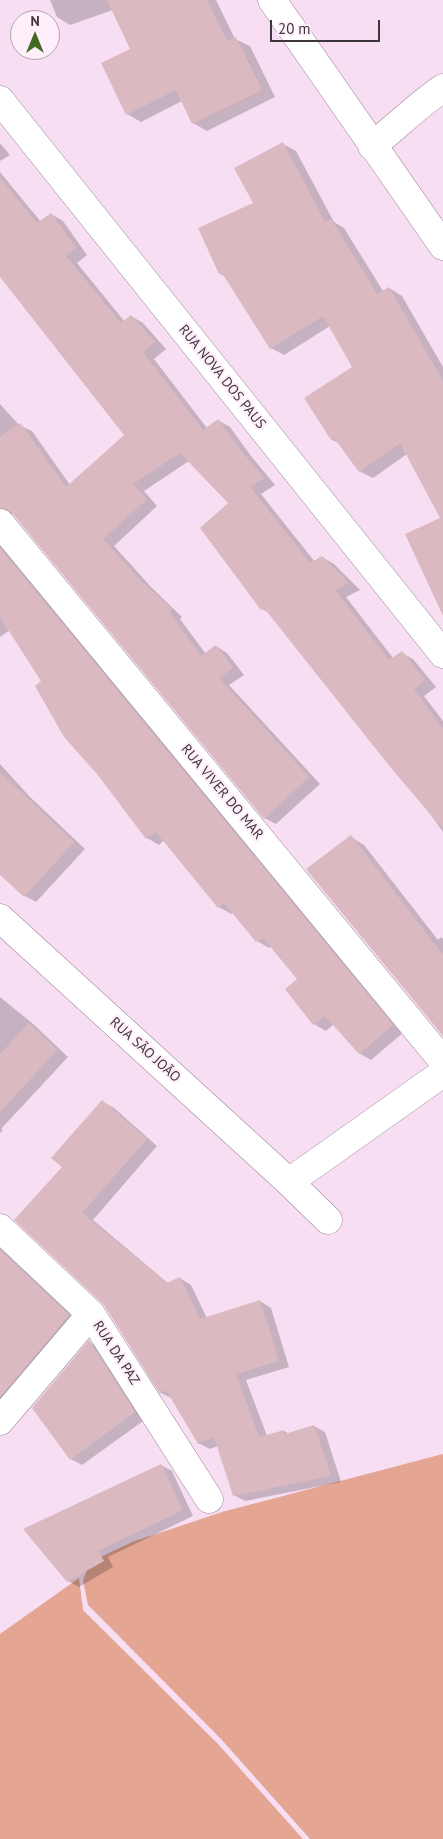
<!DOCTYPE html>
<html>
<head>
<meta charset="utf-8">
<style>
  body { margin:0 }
  #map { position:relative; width:443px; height:1839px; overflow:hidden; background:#f8def2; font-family:"PT Sans",sans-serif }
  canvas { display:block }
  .north { position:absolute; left:10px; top:10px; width:50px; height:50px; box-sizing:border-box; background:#feeffb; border:1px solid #b2a5af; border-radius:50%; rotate:0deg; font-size:14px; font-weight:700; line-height:20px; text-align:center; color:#3f353d }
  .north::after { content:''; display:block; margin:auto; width:18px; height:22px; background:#436923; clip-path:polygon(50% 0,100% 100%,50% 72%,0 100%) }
  .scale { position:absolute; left:270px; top:20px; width:110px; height:22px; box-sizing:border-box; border:2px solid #3f353d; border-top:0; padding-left:6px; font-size:15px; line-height:18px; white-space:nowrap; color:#3f353d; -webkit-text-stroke:4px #feeffb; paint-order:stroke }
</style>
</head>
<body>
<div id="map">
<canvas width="443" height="1839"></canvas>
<div class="north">N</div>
<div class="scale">20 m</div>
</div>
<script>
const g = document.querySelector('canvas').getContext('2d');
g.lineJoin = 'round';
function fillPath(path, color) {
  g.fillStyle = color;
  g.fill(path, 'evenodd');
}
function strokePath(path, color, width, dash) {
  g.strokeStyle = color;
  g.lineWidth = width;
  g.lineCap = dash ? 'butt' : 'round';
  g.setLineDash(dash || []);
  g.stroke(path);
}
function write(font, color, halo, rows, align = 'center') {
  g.font = font + ' "PT Sans",sans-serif';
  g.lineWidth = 4.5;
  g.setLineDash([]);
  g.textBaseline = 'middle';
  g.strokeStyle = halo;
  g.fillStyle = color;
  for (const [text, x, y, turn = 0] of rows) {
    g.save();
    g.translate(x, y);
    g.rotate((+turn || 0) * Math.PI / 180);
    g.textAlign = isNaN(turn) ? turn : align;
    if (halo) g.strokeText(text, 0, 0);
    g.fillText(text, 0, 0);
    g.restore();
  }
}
fillPath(new Path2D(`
  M 443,1454 L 443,1839 L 310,1839 L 221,1739 L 88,1605 L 83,1580 L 90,1562 L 132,1542 L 222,1512 Z
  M 79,1578 L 83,1610 L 218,1744 L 303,1839 L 0,1839 L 0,1634 Z`), '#e4a593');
fillPath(new Path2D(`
  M 50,0 L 216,0 L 235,39 L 250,46 L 275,97 L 207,131 L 193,123 L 182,101 L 141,122 L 127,114 L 132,50 L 113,10 L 70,25 L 57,17 Z
  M 0,143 L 10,155 L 0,161 Z
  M 283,144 L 296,151 L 334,222 L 344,228 L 383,291 L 389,288 L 402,296 L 443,367 L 443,594 L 441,519 L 407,454 L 373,478 L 359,471 L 341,444 L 332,440 L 354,368 L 330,326 L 284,355 L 271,348 L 226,277 L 220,274 Z
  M 0,172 L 41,222 L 51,214 L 63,221 L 87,255 L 77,263 L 125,322 L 131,316 L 143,323 L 166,349 L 154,359 L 207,428 L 218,420 L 230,427 L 251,456 L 275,485 L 261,494 L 315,562 L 322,557 L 334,564 L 360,590 L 346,597 L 393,658 L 402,653 L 413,659 L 436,687 L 424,696 L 443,721 L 443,765 L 269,613 L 262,609 L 230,503 L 189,461 L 144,491 L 157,506 L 114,546 L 151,587 L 182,617 L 180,619 L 206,654 L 216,646 L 227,653 L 244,675 L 229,685 L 320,784 L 276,824 L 264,818 L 14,514 L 9,514 L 0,520 L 0,404 L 19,425 L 32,431 L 70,485 L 125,435 L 0,275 Z
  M 0,542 L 404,1032 L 371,1060 L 359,1053 L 334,1024 L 326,1031 L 314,1024 L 286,989 L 298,979 L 271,946 L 269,948 L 257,941 L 233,912 L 231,914 L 219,907 L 164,840 L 159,845 L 147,838 L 10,630 L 0,637 Z
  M 0,764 L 30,797 L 85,849 L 36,902 L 25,896 L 0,873 Z
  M 443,781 L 443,832 L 415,793 Z
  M 351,837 L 364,845 L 438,940 L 441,937 L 443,939 L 443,1028 Z
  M 0,997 L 32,1023 L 68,1057 L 1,1129 L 3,1130 L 0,1133 Z
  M 103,1102 L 114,1108 L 157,1146 L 93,1220 L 169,1284 L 180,1278 L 191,1285 L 207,1318 L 260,1301 L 271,1308 L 289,1367 L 246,1380 L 267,1436 L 284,1431 L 289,1434 L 314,1426 L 325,1432 L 341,1482 L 245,1501 L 234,1495 L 218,1446 L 210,1449 L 198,1443 L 173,1399 L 161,1393 L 103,1302 L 64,1167 Z
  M 0,1248 L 79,1322 L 0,1416 Z
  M 89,1342 L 101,1348 L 146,1419 L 82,1465 L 71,1459 Z
  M 161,1465 L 172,1471 L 193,1516 L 108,1557 L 113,1567 L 79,1587 L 68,1581 Z`), '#0003');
fillPath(new Path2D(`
  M 107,0 L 207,0 L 227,41 L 236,37 L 262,90 L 192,124 L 176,90 L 126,115 L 101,63 L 130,49 Z
  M 283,142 L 325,222 L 331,219 L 377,294 L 389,287 L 443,381 L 443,616 L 405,534 L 440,518 L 400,443 L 359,472 L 334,438 L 331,440 L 304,398 L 352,367 L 323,316 L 270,349 L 222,273 L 219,274 L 198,228 L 253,203 L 234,168 Z
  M 0,178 L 37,223 L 51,213 L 76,248 L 66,256 L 121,323 L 131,315 L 155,342 L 143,352 L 203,430 L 218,419 L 239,448 L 264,478 L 250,487 L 284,530 L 310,563 L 322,556 L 349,583 L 335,590 L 389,660 L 402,651 L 425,680 L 414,689 L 443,729 L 443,829 L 391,768 L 264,608 L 261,610 L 200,528 L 228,503 L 180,453 L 133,484 L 147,499 L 103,539 L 139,579 L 172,609 L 169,612 L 201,656 L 216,645 L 233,668 L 219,678 L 309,777 L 264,819 L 12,513 L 6,509 L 0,508 L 0,437 L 20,423 L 66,487 L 124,435 L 0,277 Z
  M 0,548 L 393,1025 L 359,1054 L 325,1016 L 313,1025 L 285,989 L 297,979 L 263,938 L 256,942 L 224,903 L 218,908 L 156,832 L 146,839 L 97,774 L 64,737 L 35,686 L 41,681 L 0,617 Z
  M 0,772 L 74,842 L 24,897 L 0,875 Z
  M 351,835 L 443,955 L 443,1036 L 306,869 Z
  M 29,1023 L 57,1050 L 0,1112 L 0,1054 Z
  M 102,1100 L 147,1139 L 82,1213 L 167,1283 L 180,1277 L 200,1319 L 260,1300 L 279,1361 L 236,1374 L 259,1437 L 284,1430 L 285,1434 L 314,1425 L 331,1476 L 233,1496 L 214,1437 L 198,1444 L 166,1390 L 160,1394 L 104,1305 L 14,1220 L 62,1167 L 51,1158 Z
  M 0,1250 L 69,1315 L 0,1397 Z
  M 89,1340 L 135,1412 L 70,1460 L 32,1408 Z
  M 161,1464 L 183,1510 L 98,1551 L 104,1561 L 67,1582 L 23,1529 Z`), '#dabac0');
const minor = new Path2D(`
  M 272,0 L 443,246
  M 0,100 L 443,654
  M 372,146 C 396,127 418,105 443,88
  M 0,523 L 443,1061
  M 0,918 L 289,1182 L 328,1220
  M 289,1182 L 443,1073
  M 0,1228 L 91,1314 L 209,1499
  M 0,1421 L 91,1314`);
strokePath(minor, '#9d8698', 29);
strokePath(minor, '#fff', 28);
write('14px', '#3f353d', '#feeffb', [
  ["RUA NOVA DOS PAUS",222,377,51],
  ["RUA VIVER DO MAR",222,792,50],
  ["RUA SÃO JOÃO",145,1050,42],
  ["RUA DA PAZ",116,1353,57]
]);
</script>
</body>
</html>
